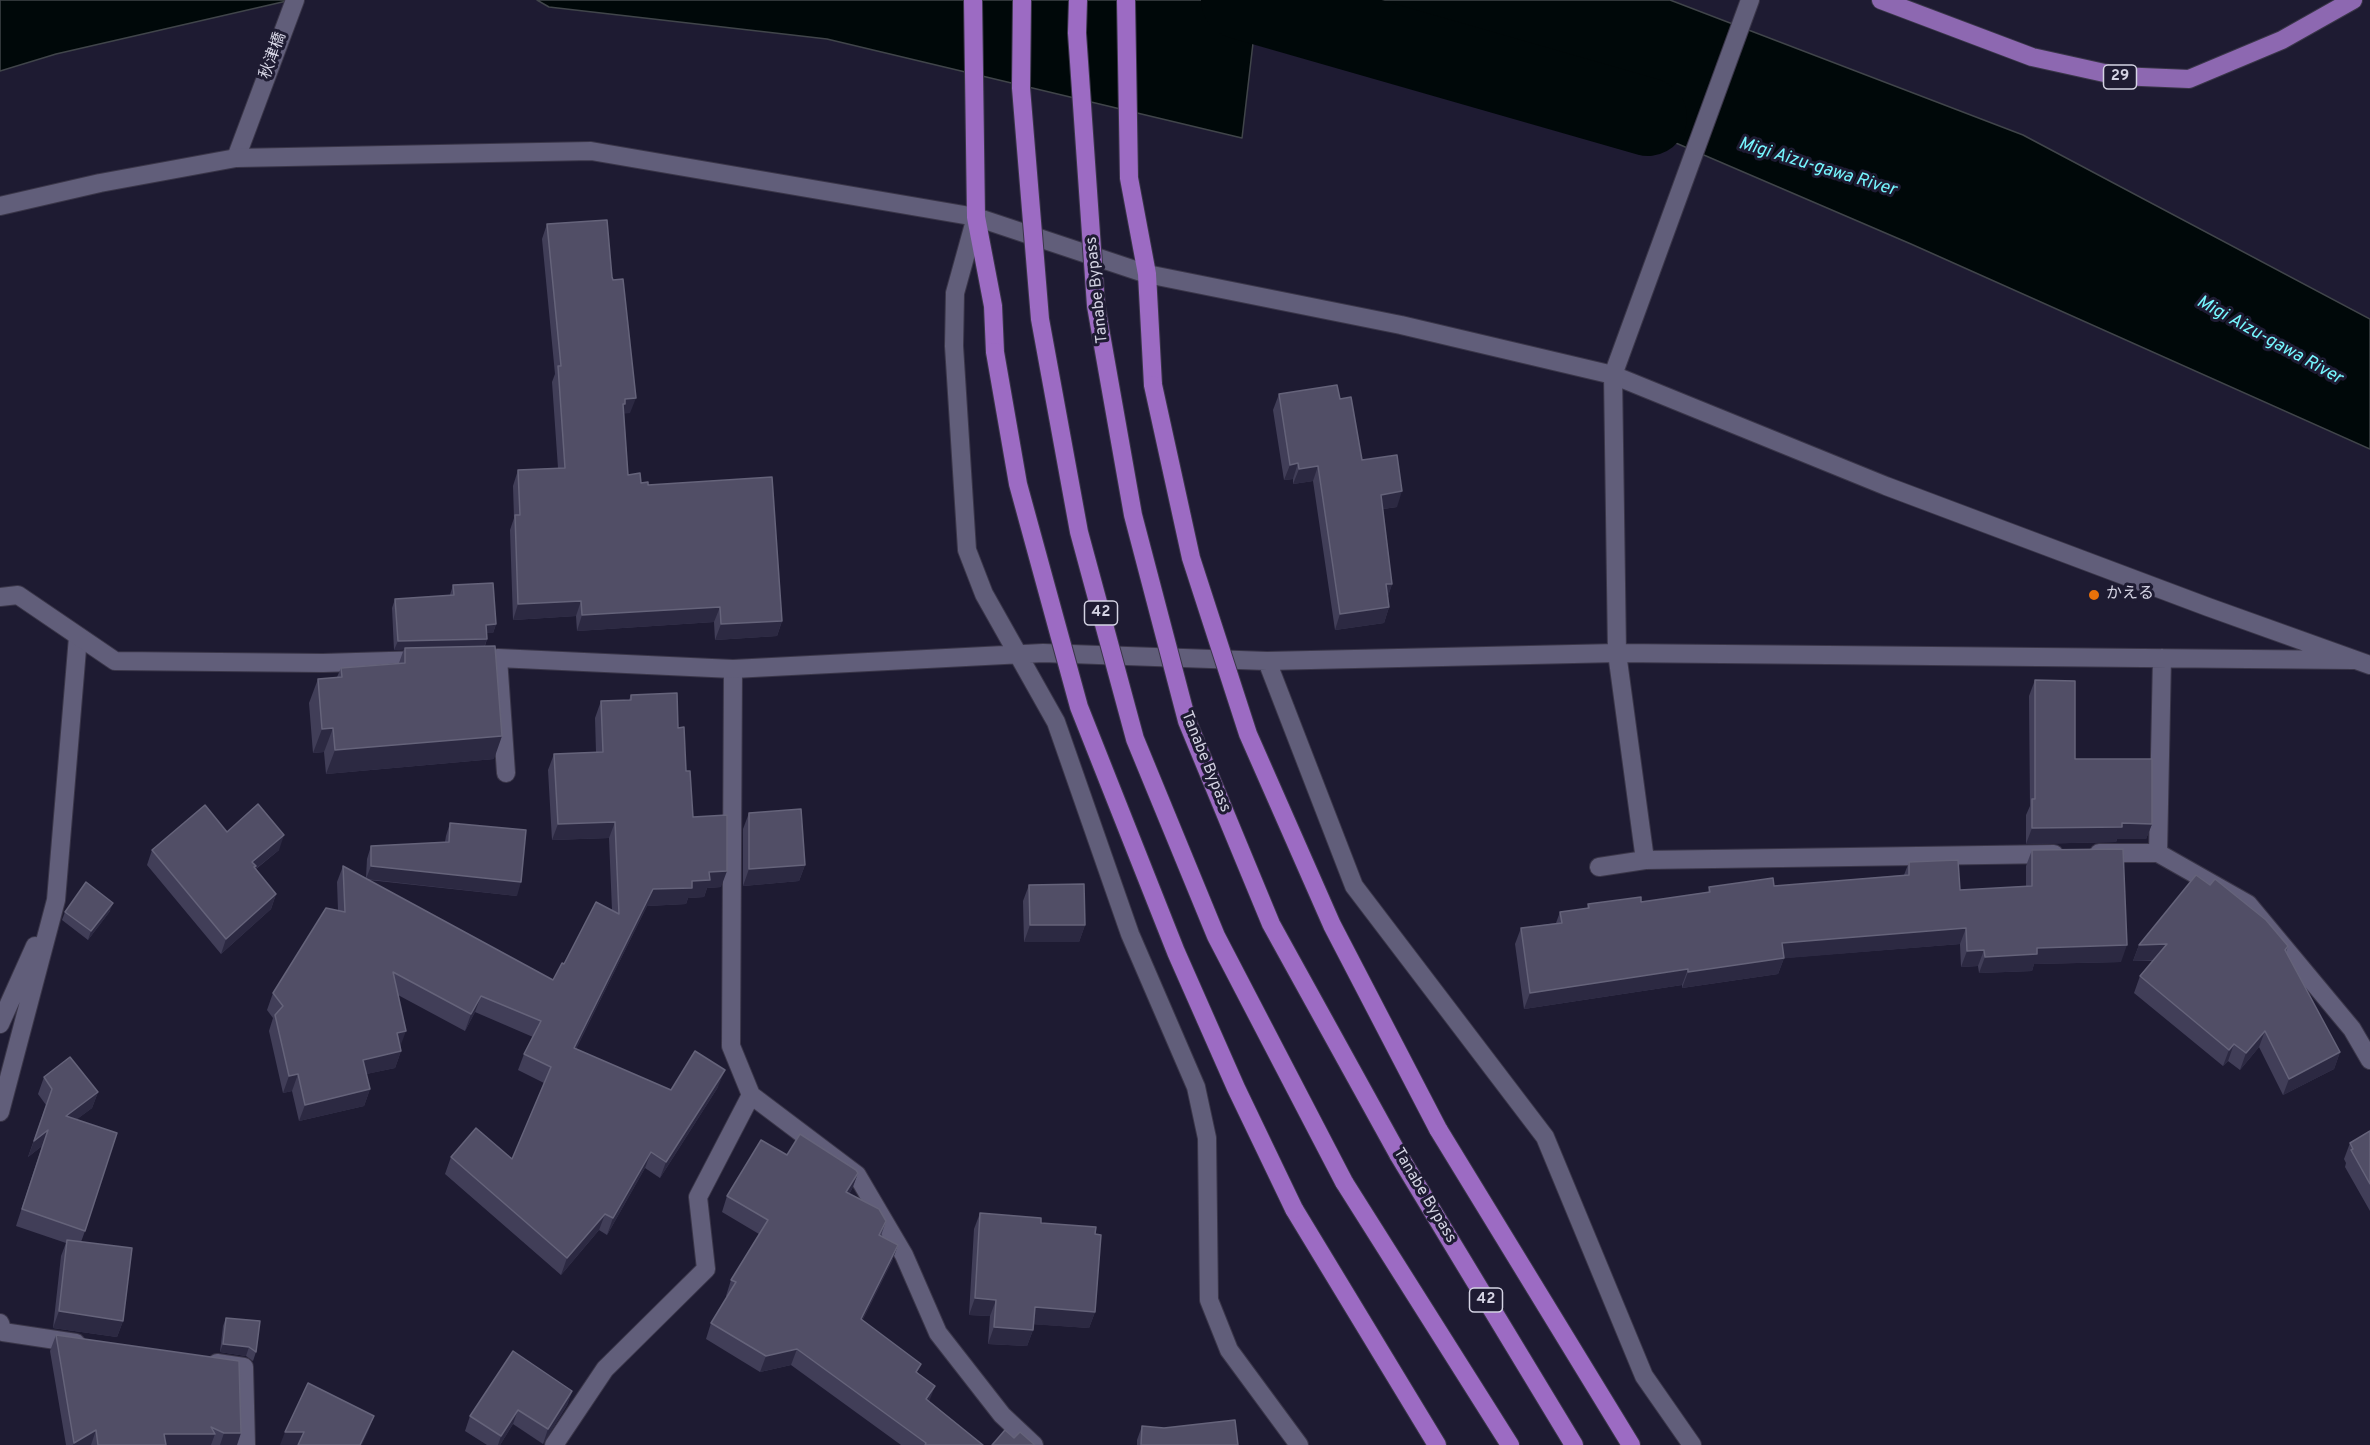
<!DOCTYPE html>
<html>
<head>
<meta charset="utf-8">
<style>
  body { margin:0 }
  canvas { display:block; background:#1e1b32 }
</style>
</head>
<body>
<canvas width="2370" height="1445"></canvas>
<script>
const g = document.querySelector('canvas').getContext('2d');
g.lineJoin = 'round';
function fillPath(path, color) {
  g.fillStyle = color;
  g.fill(path, 'evenodd');
}
function strokePath(path, color, width, dash) {
  g.strokeStyle = color;
  g.lineWidth = width;
  g.lineCap = dash ? 'butt' : 'round';
  g.setLineDash(dash || []);
  g.stroke(path);
}
function write(font, color, halo, rows, align = 'center') {
  g.font = font + ' Overpass,"Noto Sans JP",sans-serif';
  g.lineWidth = 6;
  g.setLineDash([]);
  g.textBaseline = 'middle';
  g.strokeStyle = halo;
  g.fillStyle = color;
  for (const [text, x, y, turn = 0] of rows) {
    g.save();
    g.translate(x, y);
    g.rotate((+turn || 0) * Math.PI / 180);
    g.textAlign = isNaN(turn) ? turn : align;
    if (halo) g.strokeText(text, 0, 0);
    g.fillText(text, 0, 0);
    g.restore();
  }
}
const water = new Path2D(`
  M 0,0 L 291,0 L 56,54 L 0,71 Z
  M 537,0 L 1258,0 L 1242,138 L 827,39 L 549,7 Z
  M 1343,0 L 1670,0 L 2023,135 L 2370,319 L 2370,449 L 1911,244 Z`);
fillPath(water, '#000809');
strokePath(water, '#40454a', 1.5);
strokePath(new Path2D(`
  M 1240,0 L 1648,117`), '#000809', 78);
const service = new Path2D(`
  M 0,1024 L 35,946
  M 751,1095 L 857,1175 L 904,1255 L 938,1333 L 1002,1415 L 1034,1445
  M 0,1112 L 56,900 L 78,637
  M 0,1323 L 3,1332 L 76,1343
  M 217,1363 L 244,1367 L 246,1445
  M 554,1445 L 605,1369 L 706,1269 L 698,1197 L 751,1095 L 731,1046 L 733,669`);
const minor = new Path2D(`
  M 1750,0 L 1613,375 L 1617,653 L 1645,860 L 2054,854
  M 236,158 L 295,0
  M 976,217 L 955,293 L 954,346 L 967,550 L 984,594 L 1056,722 L 1130,934 L 1196,1087 L 1207,1138 L 1209,1300 L 1229,1350 L 1299,1445
  M 1147,274 L 1401,325 L 1613,375 L 1886,486 L 2208,607 L 2370,665
  M 0,597 L 18,595 L 115,661 L 323,663 L 423,660
  M 498,658 L 506,773
  M 2162,658 L 2158,853 L 2248,904 L 2352,1029 L 2370,1060
  M 472,659 L 498,658 L 733,669 L 1043,653 L 1267,661 L 1617,653 L 2353,660
  M 1267,661 L 1354,886 L 1545,1137 L 1644,1376 L 1692,1445
  M 2099,853 L 2158,853
  M 1599,867 L 1645,860`);
const tertiary = new Path2D(`
  M 0,206 L 100,183 L 236,158 L 591,151 L 976,217 L 1147,274`);
const primary = new Path2D(`
  M 1881,0 L 2032,57 L 2118,76 L 2189,79 L 2282,40 L 2353,0`);
const trunk = new Path2D(`
  M 973,0 L 976,217 L 993,306 L 995,352
  M 1126,0 L 1129,178 L 1147,274 L 1153,385
  M 1438,1129 L 1631,1445
  M 1398,1154 L 1574,1445
  M 1344,1182 L 1510,1445
  M 1294,1209 L 1437,1445`);
strokePath(service, '#3a3649', 20);
strokePath(minor, '#3a3649', 20);
strokePath(tertiary, '#3a3649', 20);
strokePath(primary, '#3a3649', 20);
strokePath(trunk, '#3a3649', 20);
strokePath(service, '#615e7a', 18);
strokePath(minor, '#615e7a', 18);
strokePath(tertiary, '#615e7a', 18);
strokePath(primary, '#8d68b1', 18);
strokePath(trunk, '#9c6bc3', 18);
const trunkBridge = new Path2D(`
  M 1022,0 L 1021,88 L 1040,319 L 1079,532 L 1135,739 L 1216,936 L 1344,1182
  M 1078,0 L 1077,33 L 1096,306 L 1133,515 L 1187,721 L 1271,924 L 1398,1154
  M 995,352 L 1018,484 L 1079,707 L 1176,952 L 1236,1088 L 1294,1209
  M 1153,385 L 1191,558 L 1248,734 L 1332,925 L 1438,1129`);
strokePath(trunkBridge, '#3a3649', 20, []);
strokePath(trunkBridge, '#9c6bc3', 18);
fillPath(new Path2D(`
  M 547,224 L 612,277 L 630,413 L 624,413 L 628,475 L 641,483 L 648,485 L 782,621 L 777,636 L 715,640 L 714,622 L 577,631 L 576,616 L 513,620 L 510,530 L 514,518 L 513,486 L 518,470 L 558,468 L 552,382 L 555,374 L 542,239 Z
  M 1279,394 L 1340,399 L 1362,460 L 1397,507 L 1383,509 L 1392,584 L 1388,596 L 1389,607 L 1384,623 L 1335,630 L 1313,481 L 1293,484 L 1293,479 L 1284,480 L 1273,410 Z
  M 453,585 L 496,624 L 493,633 L 487,633 L 487,639 L 485,646 L 494,759 L 326,774 L 324,752 L 313,753 L 309,703 L 318,679 L 337,677 L 341,668 L 399,663 L 404,649 L 394,650 L 392,608 L 395,599 L 450,595 Z
  M 2035,680 L 2075,759 L 2152,824 L 2146,839 L 2117,839 L 2116,842 L 2026,844 L 2026,815 L 2030,806 L 2029,696 Z
  M 631,695 L 678,728 L 693,817 L 721,887 L 707,888 L 704,897 L 688,898 L 686,904 L 647,906 L 576,1049 L 671,1090 L 718,1087 L 660,1178 L 645,1168 L 607,1235 L 599,1230 L 561,1275 L 445,1174 L 451,1157 L 512,1159 L 544,1083 L 518,1070 L 524,1054 L 533,1037 L 475,1012 L 465,1031 L 398,995 L 401,1051 L 395,1068 L 366,1074 L 370,1089 L 364,1106 L 299,1121 L 292,1091 L 283,1093 L 269,1031 L 273,1018 L 267,1010 L 273,993 L 338,910 L 337,882 L 343,866 L 366,878 L 367,859 L 371,846 L 445,842 L 446,836 L 450,823 L 517,896 L 369,880 L 553,980 L 564,964 L 612,910 L 609,838 L 552,840 L 548,770 L 554,754 L 596,752 L 595,718 L 601,701 L 629,700 Z
  M 749,813 L 805,865 L 799,881 L 743,886 L 743,829 Z
  M 227,832 L 279,850 L 256,869 L 276,894 L 271,909 L 221,954 L 147,865 L 152,850 Z
  M 2032,850 L 2121,962 L 2034,964 L 2032,971 L 1979,973 L 1978,966 L 1961,967 L 1960,944 L 1784,958 L 1778,974 L 1682,988 L 1682,985 L 1524,1009 L 1515,944 L 1521,928 L 1556,923 L 1560,912 L 1587,908 L 1588,904 L 1641,902 L 1708,892 L 1709,887 L 1774,886 L 1904,875 L 1909,862 L 1960,890 L 2026,886 L 2026,866 Z
  M 1029,885 L 1085,925 L 1079,942 L 1024,942 L 1023,901 Z
  M 110,911 L 88,940 L 62,920 L 65,912 Z
  M 2139,945 L 2288,946 L 2286,952 L 2340,1052 L 2334,1069 L 2283,1095 L 2259,1047 L 2240,1070 L 2228,1061 L 2223,1066 L 2134,993 L 2140,976 L 2153,961 L 2133,961 Z
  M 44,1077 L 98,1092 L 92,1108 L 77,1119 L 85,1231 L 81,1242 L 123,1321 L 117,1337 L 53,1328 L 61,1256 L 66,1243 L 16,1226 L 42,1146 L 28,1157 L 46,1105 L 38,1094 Z
  M 2370,1131 L 2370,1211 L 2345,1167 L 2346,1163 L 2344,1159 L 2350,1143 Z
  M 787,1155 L 858,1173 L 852,1189 L 849,1194 L 886,1221 L 881,1236 L 898,1245 L 892,1261 L 862,1321 L 918,1373 L 929,1401 L 983,1445 L 901,1445 L 791,1365 L 760,1372 L 706,1339 L 711,1323 L 727,1297 L 726,1296 L 731,1280 L 759,1234 L 722,1212 L 727,1196 Z
  M 980,1213 L 1041,1223 L 1095,1312 L 1089,1328 L 1033,1324 L 1033,1330 L 1027,1346 L 988,1344 L 990,1316 L 969,1315 L 974,1229 Z
  M 226,1318 L 256,1352 L 253,1361 L 246,1356 L 220,1352 L 223,1326 Z
  M 56,1335 L 239,1361 L 237,1445 L 66,1445 L 50,1351 Z
  M 572,1391 L 567,1405 L 543,1444 L 513,1424 L 500,1445 L 487,1445 L 465,1431 L 470,1416 Z
  M 1142,1426 L 1238,1445 L 1137,1445 L 1137,1440 Z`), '#413e58');
fillPath(new Path2D(`
  M 636,398 L 630,413 L 621,414 L 625,399 Z
  M 1298,463 L 1293,479 L 1284,480 L 1290,465 Z
  M 1318,466 L 1313,481 L 1293,484 L 1299,469 Z
  M 1402,491 L 1397,507 L 1375,510 L 1381,495 Z
  M 1386,584 L 1392,584 L 1387,599 Z
  M 581,601 L 576,616 L 513,620 L 518,604 Z
  M 720,607 L 714,622 L 577,631 L 582,615 Z
  M 1389,607 L 1384,623 L 1335,630 L 1340,614 Z
  M 782,621 L 777,636 L 715,640 L 721,624 Z
  M 496,624 L 493,633 L 483,633 L 486,625 Z
  M 487,639 L 484,647 L 394,650 L 398,641 Z
  M 333,728 L 324,752 L 313,753 L 322,729 Z
  M 502,736 L 494,759 L 326,774 L 335,750 Z
  M 615,822 L 609,838 L 552,840 L 558,824 Z
  M 2122,823 L 2152,824 L 2146,839 L 2117,839 L 2116,842 L 2026,844 L 2032,828 Z
  M 284,835 L 279,850 L 254,870 L 252,862 Z
  M 805,865 L 799,881 L 743,886 L 749,869 Z
  M 371,866 L 521,882 L 517,896 L 366,879 Z
  M 727,871 L 721,887 L 707,888 L 704,897 L 688,898 L 686,904 L 647,906 L 568,1065 L 574,1048 L 653,889 L 692,881 L 709,872 Z
  M 276,894 L 271,909 L 221,954 L 226,939 Z
  M 113,903 L 110,911 L 88,940 L 91,931 Z
  M 1030,925 L 1085,925 L 1079,942 L 1024,942 Z
  M 1966,928 L 1960,944 L 1776,959 L 1782,943 Z
  M 2167,944 L 2161,960 L 2133,961 L 2139,945 Z
  M 2127,945 L 2121,962 L 2034,964 L 2032,971 L 1979,973 L 1985,957 L 2037,948 Z
  M 1984,950 L 1978,966 L 1961,967 L 1967,951 Z
  M 1784,958 L 1778,974 L 1682,988 L 1688,972 Z
  M 1688,969 L 1682,985 L 1524,1009 L 1530,993 Z
  M 481,996 L 475,1012 L 465,1031 L 471,1014 Z
  M 406,1031 L 400,1047 L 397,1033 Z
  M 2265,1031 L 2259,1047 L 2240,1070 L 2246,1053 Z
  M 2234,1044 L 2228,1061 L 2223,1066 L 2229,1050 Z
  M 401,1051 L 395,1068 L 357,1076 L 363,1060 Z
  M 2340,1052 L 2334,1069 L 2283,1095 L 2289,1079 Z
  M 725,1070 L 718,1087 L 660,1178 L 666,1162 Z
  M 298,1074 L 292,1091 L 283,1093 L 289,1076 Z
  M 370,1089 L 364,1106 L 299,1121 L 305,1105 Z
  M 98,1092 L 92,1108 L 60,1132 L 66,1116 Z
  M 48,1130 L 42,1146 L 28,1157 L 34,1141 Z
  M 651,1152 L 645,1168 L 607,1235 L 613,1218 Z
  M 858,1173 L 852,1189 L 840,1208 L 846,1192 Z
  M 605,1214 L 599,1230 L 561,1275 L 567,1258 Z
  M 898,1245 L 892,1261 L 855,1335 L 861,1319 Z
  M 975,1298 L 996,1300 L 990,1316 L 969,1315 Z
  M 1035,1307 L 1095,1312 L 1089,1328 L 1029,1324 Z
  M 59,1311 L 123,1321 L 117,1337 L 53,1328 Z
  M 994,1327 L 1033,1330 L 1027,1346 L 988,1344 Z
  M 223,1344 L 249,1347 L 246,1356 L 220,1352 Z
  M 797,1349 L 791,1365 L 760,1372 L 766,1356 Z
  M 935,1386 L 929,1402 L 926,1399 Z
  M 572,1391 L 567,1405 L 543,1444 L 548,1429 Z
  M 518,1410 L 513,1424 L 500,1445 L 498,1445 L 501,1436 Z
  M 374,1416 L 368,1432 L 362,1445 L 360,1445 Z
  M 96,1430 L 91,1445 L 73,1445 L 74,1443 Z
  M 285,1432 L 304,1432 L 299,1445 L 280,1445 Z
  M 224,1433 L 241,1433 L 237,1445 L 220,1445 Z
  M 164,1434 L 215,1434 L 211,1445 L 160,1445 Z`), '#2c2942');
const building = new Path2D(`
  M 607,220 L 612,277 L 613,280 L 623,279 L 636,398 L 625,399 L 625,404 L 623,404 L 628,475 L 640,473 L 641,483 L 648,482 L 648,485 L 772,477 L 782,621 L 721,624 L 720,607 L 582,615 L 581,601 L 518,604 L 515,515 L 520,515 L 518,470 L 565,468 L 558,366 L 561,366 L 547,224 Z
  M 1337,385 L 1340,399 L 1351,397 L 1362,460 L 1397,455 L 1402,491 L 1381,495 L 1392,584 L 1386,584 L 1389,607 L 1340,614 L 1318,466 L 1299,469 L 1298,463 L 1290,465 L 1279,394 Z
  M 493,583 L 496,624 L 486,625 L 487,639 L 398,641 L 395,599 L 454,595 L 453,585 Z
  M 495,646 L 502,736 L 335,750 L 333,728 L 322,729 L 318,679 L 342,677 L 341,668 L 405,663 L 405,648 Z
  M 2035,680 L 2075,681 L 2075,759 L 2152,759 L 2152,824 L 2122,823 L 2122,827 L 2032,828 L 2032,799 L 2035,799 Z
  M 677,693 L 678,728 L 684,727 L 686,771 L 690,771 L 693,817 L 727,815 L 727,871 L 709,872 L 710,880 L 692,881 L 692,888 L 653,889 L 574,1048 L 671,1090 L 695,1051 L 725,1070 L 666,1162 L 651,1152 L 613,1218 L 605,1214 L 567,1258 L 451,1157 L 476,1128 L 512,1159 L 551,1067 L 524,1054 L 541,1021 L 481,996 L 471,1014 L 393,972 L 406,1031 L 397,1033 L 401,1051 L 363,1060 L 370,1089 L 305,1105 L 298,1074 L 289,1076 L 275,1015 L 283,1006 L 273,993 L 326,908 L 345,912 L 343,866 L 553,980 L 562,963 L 564,964 L 596,902 L 619,914 L 615,822 L 558,824 L 554,754 L 603,752 L 601,701 L 631,700 L 631,695 Z
  M 258,804 L 284,835 L 252,862 L 256,866 L 254,867 L 276,894 L 226,939 L 152,850 L 205,805 L 227,832 Z
  M 801,809 L 805,865 L 749,869 L 749,813 Z
  M 450,823 L 526,830 L 521,882 L 371,866 L 371,846 L 449,842 Z
  M 2123,849 L 2127,945 L 2037,948 L 2037,954 L 1985,957 L 1984,950 L 1967,951 L 1966,928 L 1782,943 L 1784,958 L 1688,972 L 1688,969 L 1530,993 L 1521,928 L 1562,923 L 1560,912 L 1589,908 L 1588,904 L 1641,897 L 1641,902 L 1710,892 L 1709,887 L 1773,878 L 1774,886 L 1909,875 L 1909,862 L 1958,860 L 1960,890 L 2032,886 L 2032,850 Z
  M 2196,875 L 2210,885 L 2215,879 L 2266,920 L 2288,946 L 2285,950 L 2340,1052 L 2289,1079 L 2265,1031 L 2246,1053 L 2234,1044 L 2229,1050 L 2140,976 L 2167,944 L 2139,945 Z
  M 86,882 L 113,903 L 91,931 L 65,912 Z
  M 1084,884 L 1085,925 L 1030,925 L 1029,885 Z
  M 70,1057 L 98,1092 L 66,1116 L 117,1133 L 85,1231 L 22,1209 L 48,1130 L 34,1141 L 52,1089 L 44,1077 Z
  M 2370,1131 L 2370,1184 L 2351,1150 L 2353,1149 L 2350,1143 Z
  M 800,1134 L 856,1170 L 858,1173 L 846,1192 L 879,1209 L 886,1221 L 879,1235 L 898,1245 L 861,1319 L 921,1364 L 916,1372 L 935,1386 L 926,1399 L 983,1445 L 925,1445 L 926,1443 L 797,1349 L 766,1356 L 711,1323 L 736,1282 L 731,1280 L 768,1220 L 727,1196 L 761,1140 L 787,1155 Z
  M 980,1213 L 1041,1218 L 1041,1223 L 1096,1227 L 1095,1234 L 1101,1235 L 1095,1312 L 1035,1307 L 1033,1330 L 994,1327 L 996,1300 L 975,1298 Z
  M 67,1240 L 132,1248 L 123,1321 L 59,1311 Z
  M 226,1318 L 260,1321 L 256,1352 L 249,1347 L 223,1344 Z
  M 56,1335 L 239,1361 L 241,1433 L 224,1433 L 211,1427 L 215,1434 L 164,1434 L 166,1445 L 98,1445 L 96,1430 L 74,1443 Z
  M 513,1351 L 572,1391 L 548,1429 L 518,1410 L 501,1436 L 470,1416 Z
  M 308,1383 L 374,1416 L 360,1445 L 298,1445 L 304,1432 L 285,1432 Z
  M 1235,1420 L 1238,1445 L 1141,1445 L 1142,1426 L 1164,1428 Z
  M 1005,1430 L 1014,1438 L 1020,1432 L 1035,1445 L 992,1445 Z`);
fillPath(building, '#514e66');
strokePath(building, '#65637a', 1.5);
for (const [x, y, r, color] of [
  [2094,595,6,"#e8710a"]
]) {
  const dot = new Path2D();
  dot.arc(x, y, r, 0, 2 * Math.PI);
  g.fillStyle = color;
  g.fill(dot);
  strokePath(dot, '#1e1b32', 2);
}
for (const [x, y, w] of [
  [2120,77,33],
  [1101,613,33],
  [1486,1300,33]
]) {
  const box = new Path2D();
  box.roundRect(x - w / 2, y - 12, w, 24, 4.5);
  g.fillStyle = '#1e1b32';
  g.fill(box);
  strokePath(box, '#d4d3e3', 1.5);
}
write('bold 15px', '#d4d3e3', null, [
  ["29",2120,77],
  ["42",1101,613],
  ["42",1486,1300]
]);
write('16px', '#d4d3e3', '#1e1b32', [
  ["秋津橋",274,56,-70],
  ["Tanabe Bypass",1098,290,-96],
  ["Tanabe Bypass",1205,762,68],
  ["Tanabe Bypass",1424,1196,59]
]);
write('16px', '#d4d3e3', '#1e1b32', [
  ["かえる",2106,595]
], 'left');
write('italic 18px', '#76f7ff', '#1e1b32', [
  ["Migi Aizu-gawa River",1817,168,17],
  ["Migi Aizu-gawa River",2269,341,29]
]);
</script>
</body>
</html>
